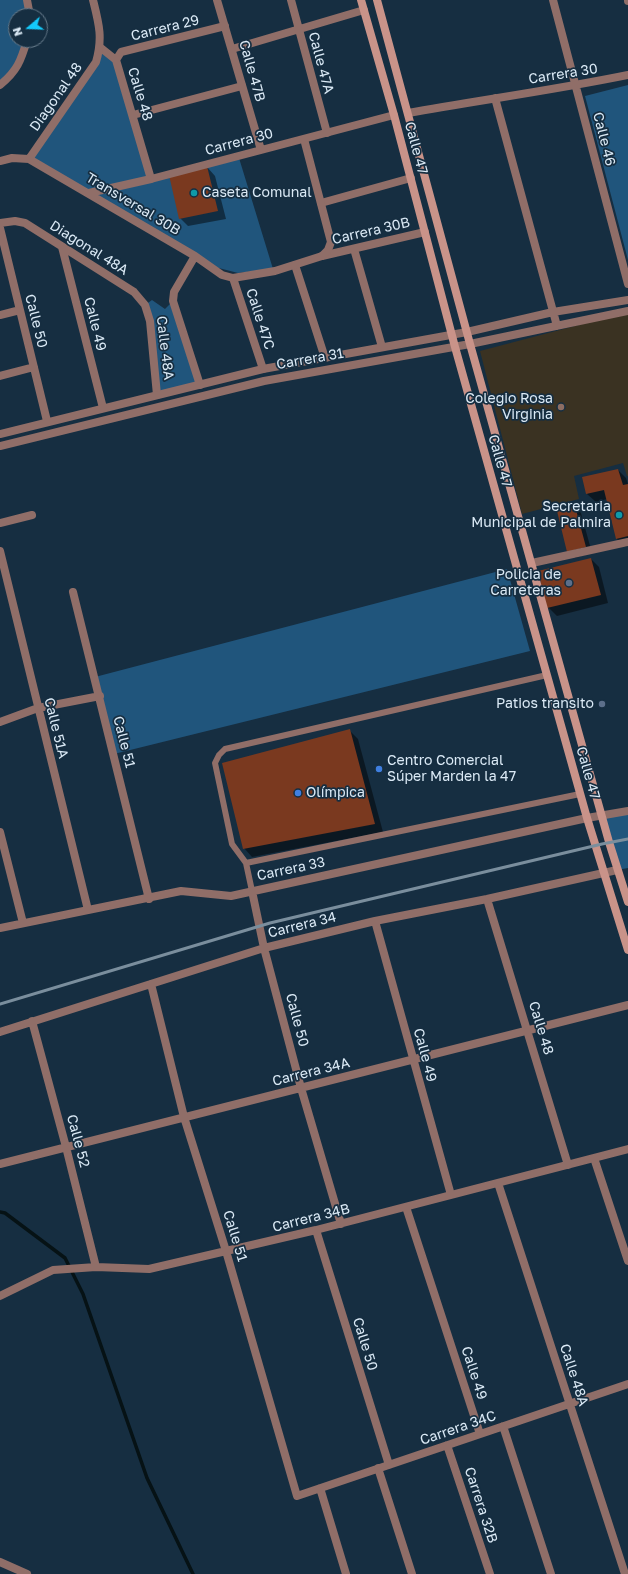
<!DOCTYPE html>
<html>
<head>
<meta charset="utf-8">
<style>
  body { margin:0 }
  #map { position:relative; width:628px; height:1574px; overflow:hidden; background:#162e41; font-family:"Golos Text",sans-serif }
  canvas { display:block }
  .north { position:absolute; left:8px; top:8px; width:40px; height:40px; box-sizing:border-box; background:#162e41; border:1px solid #657989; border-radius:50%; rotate:251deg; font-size:11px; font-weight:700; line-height:16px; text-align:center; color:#dbeaf6 }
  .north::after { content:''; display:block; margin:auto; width:14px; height:18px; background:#14cafb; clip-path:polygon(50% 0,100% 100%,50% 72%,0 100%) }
</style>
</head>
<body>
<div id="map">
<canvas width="628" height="1574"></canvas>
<div class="north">N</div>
</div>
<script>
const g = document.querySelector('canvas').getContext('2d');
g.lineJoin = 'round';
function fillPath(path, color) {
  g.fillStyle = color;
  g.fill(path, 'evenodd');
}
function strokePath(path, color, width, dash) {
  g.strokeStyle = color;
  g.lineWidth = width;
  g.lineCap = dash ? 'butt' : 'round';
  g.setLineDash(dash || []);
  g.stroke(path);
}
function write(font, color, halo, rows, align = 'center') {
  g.font = font + ' "Golos Text",sans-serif';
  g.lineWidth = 3.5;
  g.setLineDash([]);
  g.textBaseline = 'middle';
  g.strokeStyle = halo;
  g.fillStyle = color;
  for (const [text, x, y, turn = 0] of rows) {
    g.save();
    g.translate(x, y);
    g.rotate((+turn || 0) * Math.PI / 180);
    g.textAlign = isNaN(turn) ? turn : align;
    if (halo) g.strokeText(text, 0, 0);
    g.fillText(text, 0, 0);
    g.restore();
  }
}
fillPath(new Path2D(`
  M 628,312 L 628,476 L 627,476 L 623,463 L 574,476 L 579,499 L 522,514 L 480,351 Z`), '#3a3222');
fillPath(new Path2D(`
  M 0,0 L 27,0 L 30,16 L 16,16 L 16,40 L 27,40 L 22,60 L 0,85 Z
  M 103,51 L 114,62 L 150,178 L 89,193 L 32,157 Z
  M 628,85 L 628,260 L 585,96 Z
  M 239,158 L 273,269 L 238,273 L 211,266 L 92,194 Z
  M 152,300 L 165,309 L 173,301 L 200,385 L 157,395 L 145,305 Z
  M 507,569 L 530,651 L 114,754 L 95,677 Z
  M 628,811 L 628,868 L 617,870 L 602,815 Z`), '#20557c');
fillPath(new Path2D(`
  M 207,167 L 215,176 L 226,219 L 188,226 L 180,218 Z
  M 618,470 L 626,478 L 628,484 L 628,546 L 625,547 L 617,539 L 607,499 L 596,502 L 587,494 Z
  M 575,507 L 581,513 L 592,553 L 575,558 Z
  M 591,559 L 599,567 L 608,603 L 557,616 L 548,607 Z
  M 350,731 L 358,739 L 383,832 L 252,857 L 244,848 Z`), '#0007');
strokePath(new Path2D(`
  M 0,1212 L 5,1213 L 65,1258 L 83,1294 L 147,1478 L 193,1574`), '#061215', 3.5);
fillPath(new Path2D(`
  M 207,166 L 218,211 L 179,219 L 169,175 Z
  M 618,469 L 623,485 L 628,484 L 628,536 L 616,539 L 604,490 L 586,494 L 582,477 Z
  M 575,506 L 586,547 L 567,552 L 557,511 Z
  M 591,558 L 601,595 L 547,608 L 538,571 Z
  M 350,729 L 375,824 L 243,849 L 222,763 Z`), '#7a391f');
strokePath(new Path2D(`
  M 547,675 L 225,749 L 219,755 L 215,763 L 232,844 L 246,863 L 580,794
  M 246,863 L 252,891`), '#906e68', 6);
strokePath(new Path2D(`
  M 291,0 L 327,133
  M 101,48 L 116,60 L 151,179
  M 232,49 L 364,10
  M 116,60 L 121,52 L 225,26
  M 133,115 L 242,86
  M 321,203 L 411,178
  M 354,249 L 382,347
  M 322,256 L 425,232
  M 295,265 L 325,358
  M 233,278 L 263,369`), '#906e68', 8);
strokePath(new Path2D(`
  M 27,0 L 30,16
  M 217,0 L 261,150
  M 553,0 L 628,284
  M 628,0 L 628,1
  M 0,85 C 17,71 21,61 27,40
  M 495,98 L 557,326
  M 408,113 C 481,100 555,90 628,75
  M 29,159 L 96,62 C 103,38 99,24 93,0
  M 0,161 L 12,158 L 29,159 L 195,256 L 222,275 L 233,278 L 275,271 L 322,256 L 328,250 L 331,242 L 304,139
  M 89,193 L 151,179 L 394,115
  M 0,223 L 15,221 L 25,223 L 134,292 L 145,305 L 150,321 L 157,395
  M 0,228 L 47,421
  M 62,247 L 103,408
  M 195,256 L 174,292 L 173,301 L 200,385
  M 0,315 L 20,310
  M 467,332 L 553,312 L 628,300
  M 470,344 L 628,311
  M 0,376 L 34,367
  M 0,523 L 32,515
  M 0,551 L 88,910
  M 532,563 L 628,542
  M 73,592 L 149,899
  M 0,722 L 38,708 L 100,696
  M 0,832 L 23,923
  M 252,891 L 264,948 L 301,1088 L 341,1224
  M 487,899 L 568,1165
  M 375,921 L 451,1195
  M 0,928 L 181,891 L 231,896 L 587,818 L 628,811
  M 151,984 L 184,1117 L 226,1251 L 297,1496 L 628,1384
  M 32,1021 L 66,1147 L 96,1267
  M 0,1032 L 264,948 L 375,921 L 487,899 L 617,870
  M 594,1158 L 628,1261
  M 0,1164 L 628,1005
  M 498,1183 L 625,1574
  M 406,1207 L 480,1434
  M 316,1230 L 389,1465
  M 0,1296 L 53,1270 L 96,1267 L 149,1269 L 316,1230 L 628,1149
  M 503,1426 L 551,1574
  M 447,1445 L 490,1574
  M 378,1468 L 412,1574
  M 320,1488 L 346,1574
  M 0,1562 L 27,1574`), '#906e68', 8);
strokePath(new Path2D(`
  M 0,434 L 263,369 L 467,332
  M 0,446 L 264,381 L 470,344`), '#906e68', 8);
strokePath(new Path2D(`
  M 361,0 L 394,115 L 455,347 L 587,818 L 628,950
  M 377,0 L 470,344 L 609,842 L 628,902`), '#c99389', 8);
strokePath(new Path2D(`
  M 0,1004 L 270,923 L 602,844 L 628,839`), '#7a8e9d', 3);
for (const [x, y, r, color] of [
  [194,193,4,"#0f9aa8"],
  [561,407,4,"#8d6e63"],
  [619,515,4,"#0f9aa8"],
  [569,583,4,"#5c6f8a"],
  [602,704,4,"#5c6f8a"],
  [379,769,4,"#3f7fe0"],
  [298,793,4,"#3f7fe0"]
]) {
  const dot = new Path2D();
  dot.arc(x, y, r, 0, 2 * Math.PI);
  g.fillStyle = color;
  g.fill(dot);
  strokePath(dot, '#162e41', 1.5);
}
write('14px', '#dbeaf6', '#162e41', [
  ["Carrera 29",165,28,-14],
  ["Calle 47A",321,63,75],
  ["Calle 47B",252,71,74],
  ["Carrera 30",563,74,-9],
  ["Calle 48",140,94,73],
  ["Diagonal 48",56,97,-55],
  ["Calle 46",604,139,76],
  ["Carrera 30",239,142,-15],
  ["Calle 47",416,148,75],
  ["Transversal 30B",133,204,31],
  ["Carrera 30B",371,231,-13],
  ["Diagonal 48A",89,248,32],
  ["Calle 47C",260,319,72],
  ["Calle 50",36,321,76],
  ["Calle 49",95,324,76],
  ["Calle 48A",165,348,83],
  ["Carrera 31",310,359,-10],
  ["Calle 47",500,461,74],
  ["Calle 51A",56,728,76],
  ["Calle 51",124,742,76],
  ["Calle 47",588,773,74],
  ["Carrera 33",291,869,-12],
  ["Carrera 34",302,925,-14],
  ["Calle 50",297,1020,75],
  ["Calle 48",541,1028,73],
  ["Calle 49",425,1055,75],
  ["Carrera 34A",311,1072,-14],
  ["Calle 52",78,1141,75],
  ["Carrera 34B",311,1218,-14],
  ["Calle 51",235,1236,73],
  ["Calle 50",365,1344,73],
  ["Calle 49",474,1373,72],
  ["Calle 48A",574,1375,72],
  ["Carrera 34C",458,1428,-19],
  ["Carrera 32B",481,1505,72]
]);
write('14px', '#dbeaf6', '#162e41', [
  ["Caseta Comunal",202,193,"left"],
  ["Colegio Rosa",553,399],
  ["Virginia",553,415],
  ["Secretaria",611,507],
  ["Municipal de Palmira",611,523],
  ["Policia de",561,575],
  ["Carreteras",561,591],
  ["Patios transito",594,704],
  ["Centro Comercial",387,761,"left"],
  ["Súper Marden la 47",387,777,"left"],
  ["Olímpica",306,793,"left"]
], 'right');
</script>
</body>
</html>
